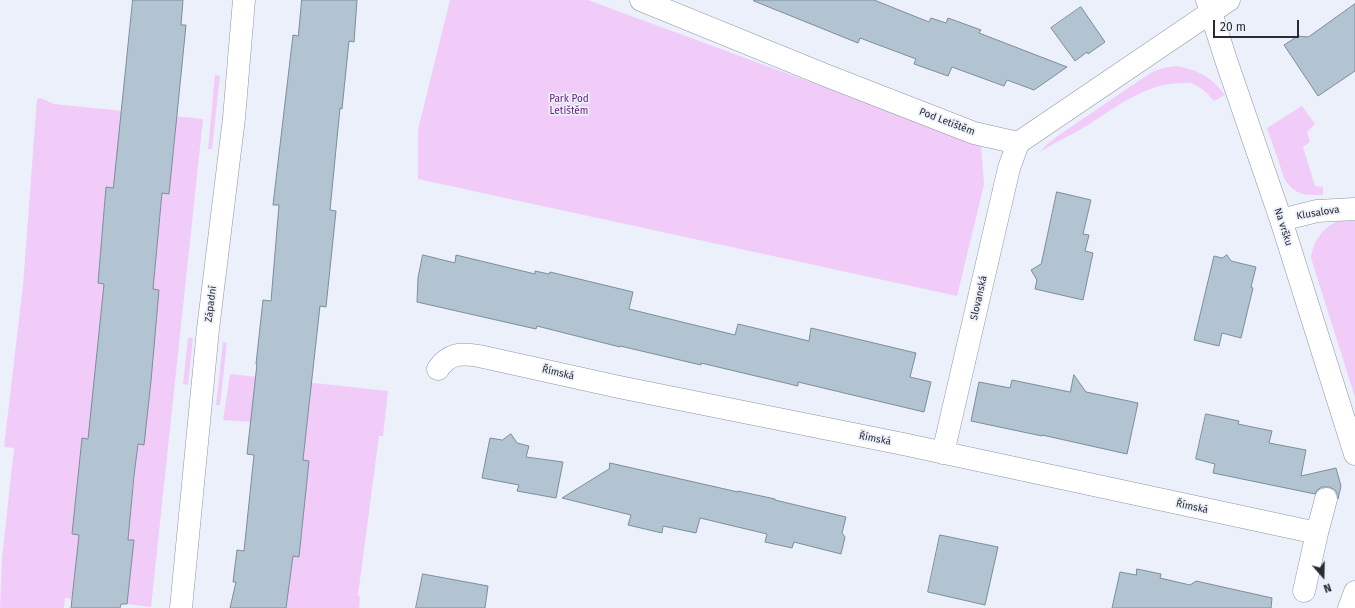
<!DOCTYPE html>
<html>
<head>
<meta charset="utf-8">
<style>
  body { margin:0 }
  #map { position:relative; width:1355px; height:608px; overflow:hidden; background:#ebf0fb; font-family:"Fira Sans",sans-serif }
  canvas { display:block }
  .north { position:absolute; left:1303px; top:556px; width:40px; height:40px; -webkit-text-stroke:3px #ebf0fb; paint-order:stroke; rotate:160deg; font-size:11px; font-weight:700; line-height:16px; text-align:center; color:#282b32 }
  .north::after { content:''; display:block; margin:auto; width:14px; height:18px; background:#282b32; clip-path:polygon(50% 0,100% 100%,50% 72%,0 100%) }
  .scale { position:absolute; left:1213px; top:20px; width:86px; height:18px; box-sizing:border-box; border:2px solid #282b32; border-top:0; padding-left:5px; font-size:12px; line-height:14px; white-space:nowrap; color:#282b32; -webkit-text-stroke:3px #ebf0fb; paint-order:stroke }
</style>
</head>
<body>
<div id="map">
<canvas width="1355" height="608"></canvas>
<div class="north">N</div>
<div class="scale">20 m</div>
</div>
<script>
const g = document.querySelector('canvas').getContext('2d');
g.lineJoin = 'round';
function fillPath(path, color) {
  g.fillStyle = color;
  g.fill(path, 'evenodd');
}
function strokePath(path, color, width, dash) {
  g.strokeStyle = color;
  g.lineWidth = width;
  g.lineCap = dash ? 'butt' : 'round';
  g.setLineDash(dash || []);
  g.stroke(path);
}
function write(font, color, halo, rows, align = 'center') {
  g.font = font + ' "Fira Sans",sans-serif';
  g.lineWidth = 3.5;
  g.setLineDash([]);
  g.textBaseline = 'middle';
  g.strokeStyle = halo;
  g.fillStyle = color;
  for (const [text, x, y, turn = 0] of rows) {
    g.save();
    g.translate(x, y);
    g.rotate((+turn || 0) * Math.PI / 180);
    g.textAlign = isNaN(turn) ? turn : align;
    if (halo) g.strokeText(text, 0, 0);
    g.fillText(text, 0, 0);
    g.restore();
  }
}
fillPath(new Path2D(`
  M 450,0 L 588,0 L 981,145 L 984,185 L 957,296 L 418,179 L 418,130 Z
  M 1176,66 C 1198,70 1212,77 1225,95 L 1214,101 C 1208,94 1201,87 1193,84 C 1189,82 1184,83 1180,83 C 1145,84 1116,107 1088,125 C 1072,135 1055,142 1040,152 L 1046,145 L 1059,135 L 1152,72 L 1163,68 Z
  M 215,75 L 220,76 L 212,149 L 208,149 Z
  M 40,98 L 54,104 L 203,119 L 151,607 L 127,604 L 134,541 L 128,540 L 138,444 L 144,444 L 151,381 L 89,439 L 82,438 L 72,534 L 79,535 L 72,599 L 65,598 L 64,608 L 0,608 L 2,559 L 14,448 L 4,447 L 23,285 L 37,99 ZM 157,127 L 176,129 L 169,194 L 162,193 L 153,289 L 159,290 L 153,354 L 98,348 L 104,284 L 98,283 L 106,188 L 113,188 Z
  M 1302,106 L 1315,124 L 1307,132 L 1310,142 L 1303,147 L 1315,186 L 1323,187 L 1323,195 C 1304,195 1297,196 1285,180 L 1267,128 Z
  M 1340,221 L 1355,221 L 1355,397 L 1311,258 C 1313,241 1324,225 1340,221 Z
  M 188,338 L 193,338 L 188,385 L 183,384 Z
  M 223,342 L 227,343 L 220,405 L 216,405 Z
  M 230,374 L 388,391 L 383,436 L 379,436 L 358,595 L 360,596 L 359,608 L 286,608 L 293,556 L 299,557 L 309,461 L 303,460 L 310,396 L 255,390 L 251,422 L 223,420 Z`), '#f1ccf9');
const building = new Path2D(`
  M 133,0 L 183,0 L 181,25 L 186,25 L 169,194 L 162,193 L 153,289 L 159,290 L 151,381 L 144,445 L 138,444 L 134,476 L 128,540 L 134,540 L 127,604 L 121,604 L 120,608 L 71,608 L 79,535 L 72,534 L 82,438 L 88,439 L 104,284 L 98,283 L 106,187 L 113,188 Z
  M 302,0 L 357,0 L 354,42 L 349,41 L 342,109 L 340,108 L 330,210 L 336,211 L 326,307 L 320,306 L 310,396 L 303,460 L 309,461 L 299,557 L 293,556 L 286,608 L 230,608 L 236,582 L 233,582 L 237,550 L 244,551 L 254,455 L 247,454 L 257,364 L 256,364 L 263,300 L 271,301 L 279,205 L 273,205 L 293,35 L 298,36 Z
  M 754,0 L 874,0 L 929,22 L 931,18 L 946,23 L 948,18 L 981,30 L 979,33 L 1067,67 L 1034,90 L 1007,80 L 1004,86 L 952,67 L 948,76 L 914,64 L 916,59 L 860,38 L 858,43 L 754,1 Z
  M 1355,4 L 1355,71 L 1318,96 L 1284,45 L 1298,36 L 1308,37 Z
  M 1081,7 L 1105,42 L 1088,54 L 1087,52 L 1075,61 L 1051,28 Z
  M 1057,192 L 1091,200 L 1083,234 L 1089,235 L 1085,251 L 1093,253 L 1083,300 L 1035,289 L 1037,280 L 1031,270 L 1041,264 Z
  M 423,255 L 455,263 L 456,255 L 535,274 L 535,271 L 549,274 L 550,272 L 633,292 L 629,309 L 735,335 L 738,324 L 809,341 L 811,328 L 916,353 L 910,377 L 931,382 L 924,412 L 798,382 L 798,386 L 701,363 L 701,365 L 620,346 L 620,347 L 537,326 L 536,329 L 417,302 L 418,278 Z
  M 1227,255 L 1231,261 L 1256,267 L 1251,287 L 1253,288 L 1241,338 L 1222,333 L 1219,346 L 1194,340 L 1214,256 L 1222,258 Z
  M 1074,375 L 1086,392 L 1138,403 L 1127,454 L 1042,435 L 1042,436 L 971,421 L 979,382 L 1010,388 L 1012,380 L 1070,392 Z
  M 1206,414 L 1239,421 L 1238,424 L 1272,431 L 1269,443 L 1306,450 L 1301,476 L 1336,468 L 1341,486 L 1338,499 L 1338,495 L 1335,490 L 1329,487 L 1322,487 L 1317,490 L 1315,494 L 1213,473 L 1215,464 L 1196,459 Z
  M 511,434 L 517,443 L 529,446 L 526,457 L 563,462 L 556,498 L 517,491 L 519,485 L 482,478 L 490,438 L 502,440 Z
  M 610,463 L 738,492 L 738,491 L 775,499 L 775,500 L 846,517 L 842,533 L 845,537 L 841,554 L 794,542 L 792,548 L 765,542 L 767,534 L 700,518 L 696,533 L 663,526 L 662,533 L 628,525 L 631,515 L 562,498 L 609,469 Z
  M 940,535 L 998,547 L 985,605 L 928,592 Z
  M 1137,569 L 1161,574 L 1160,578 L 1190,585 L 1196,581 L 1272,598 L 1271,608 L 1112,608 L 1120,572 L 1136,575 Z
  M 423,574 L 488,586 L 485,608 L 416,608 Z`);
fillPath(building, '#b2c4d1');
strokePath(building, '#7c8d9a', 1);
const minor = new Path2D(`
  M 641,0 L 825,75 L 974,133 L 1018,143 L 1229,0
  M 1207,0 L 1226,60 L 1281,220 L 1355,454
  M 1281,220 L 1317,211 L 1355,209
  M 438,369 C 449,353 461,353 479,356 L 619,387 L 903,444 L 1317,533
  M 943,453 L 1009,168 L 1018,143
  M 1304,591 L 1317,533 L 1326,499
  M 181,608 L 208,329 L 234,118 L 244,0
  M 1349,608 L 1355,592`);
strokePath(minor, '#8d95a6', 23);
strokePath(minor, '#fff', 22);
write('10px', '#692279', '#ebf0fb', [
  ["Park Pod",569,99],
  ["Letištěm",569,111]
]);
write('10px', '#282b32', '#ebf0fb', [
  ["Pod Letištěm",947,122,21],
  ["Klusalova",1318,213,-9],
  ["Na vršku",1283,227,72],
  ["Slovanská",979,298,-77],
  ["Západní",211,304,-83],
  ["Římská",558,373,13],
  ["Římská",875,439,11],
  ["Římská",1192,507,12]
]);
</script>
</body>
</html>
